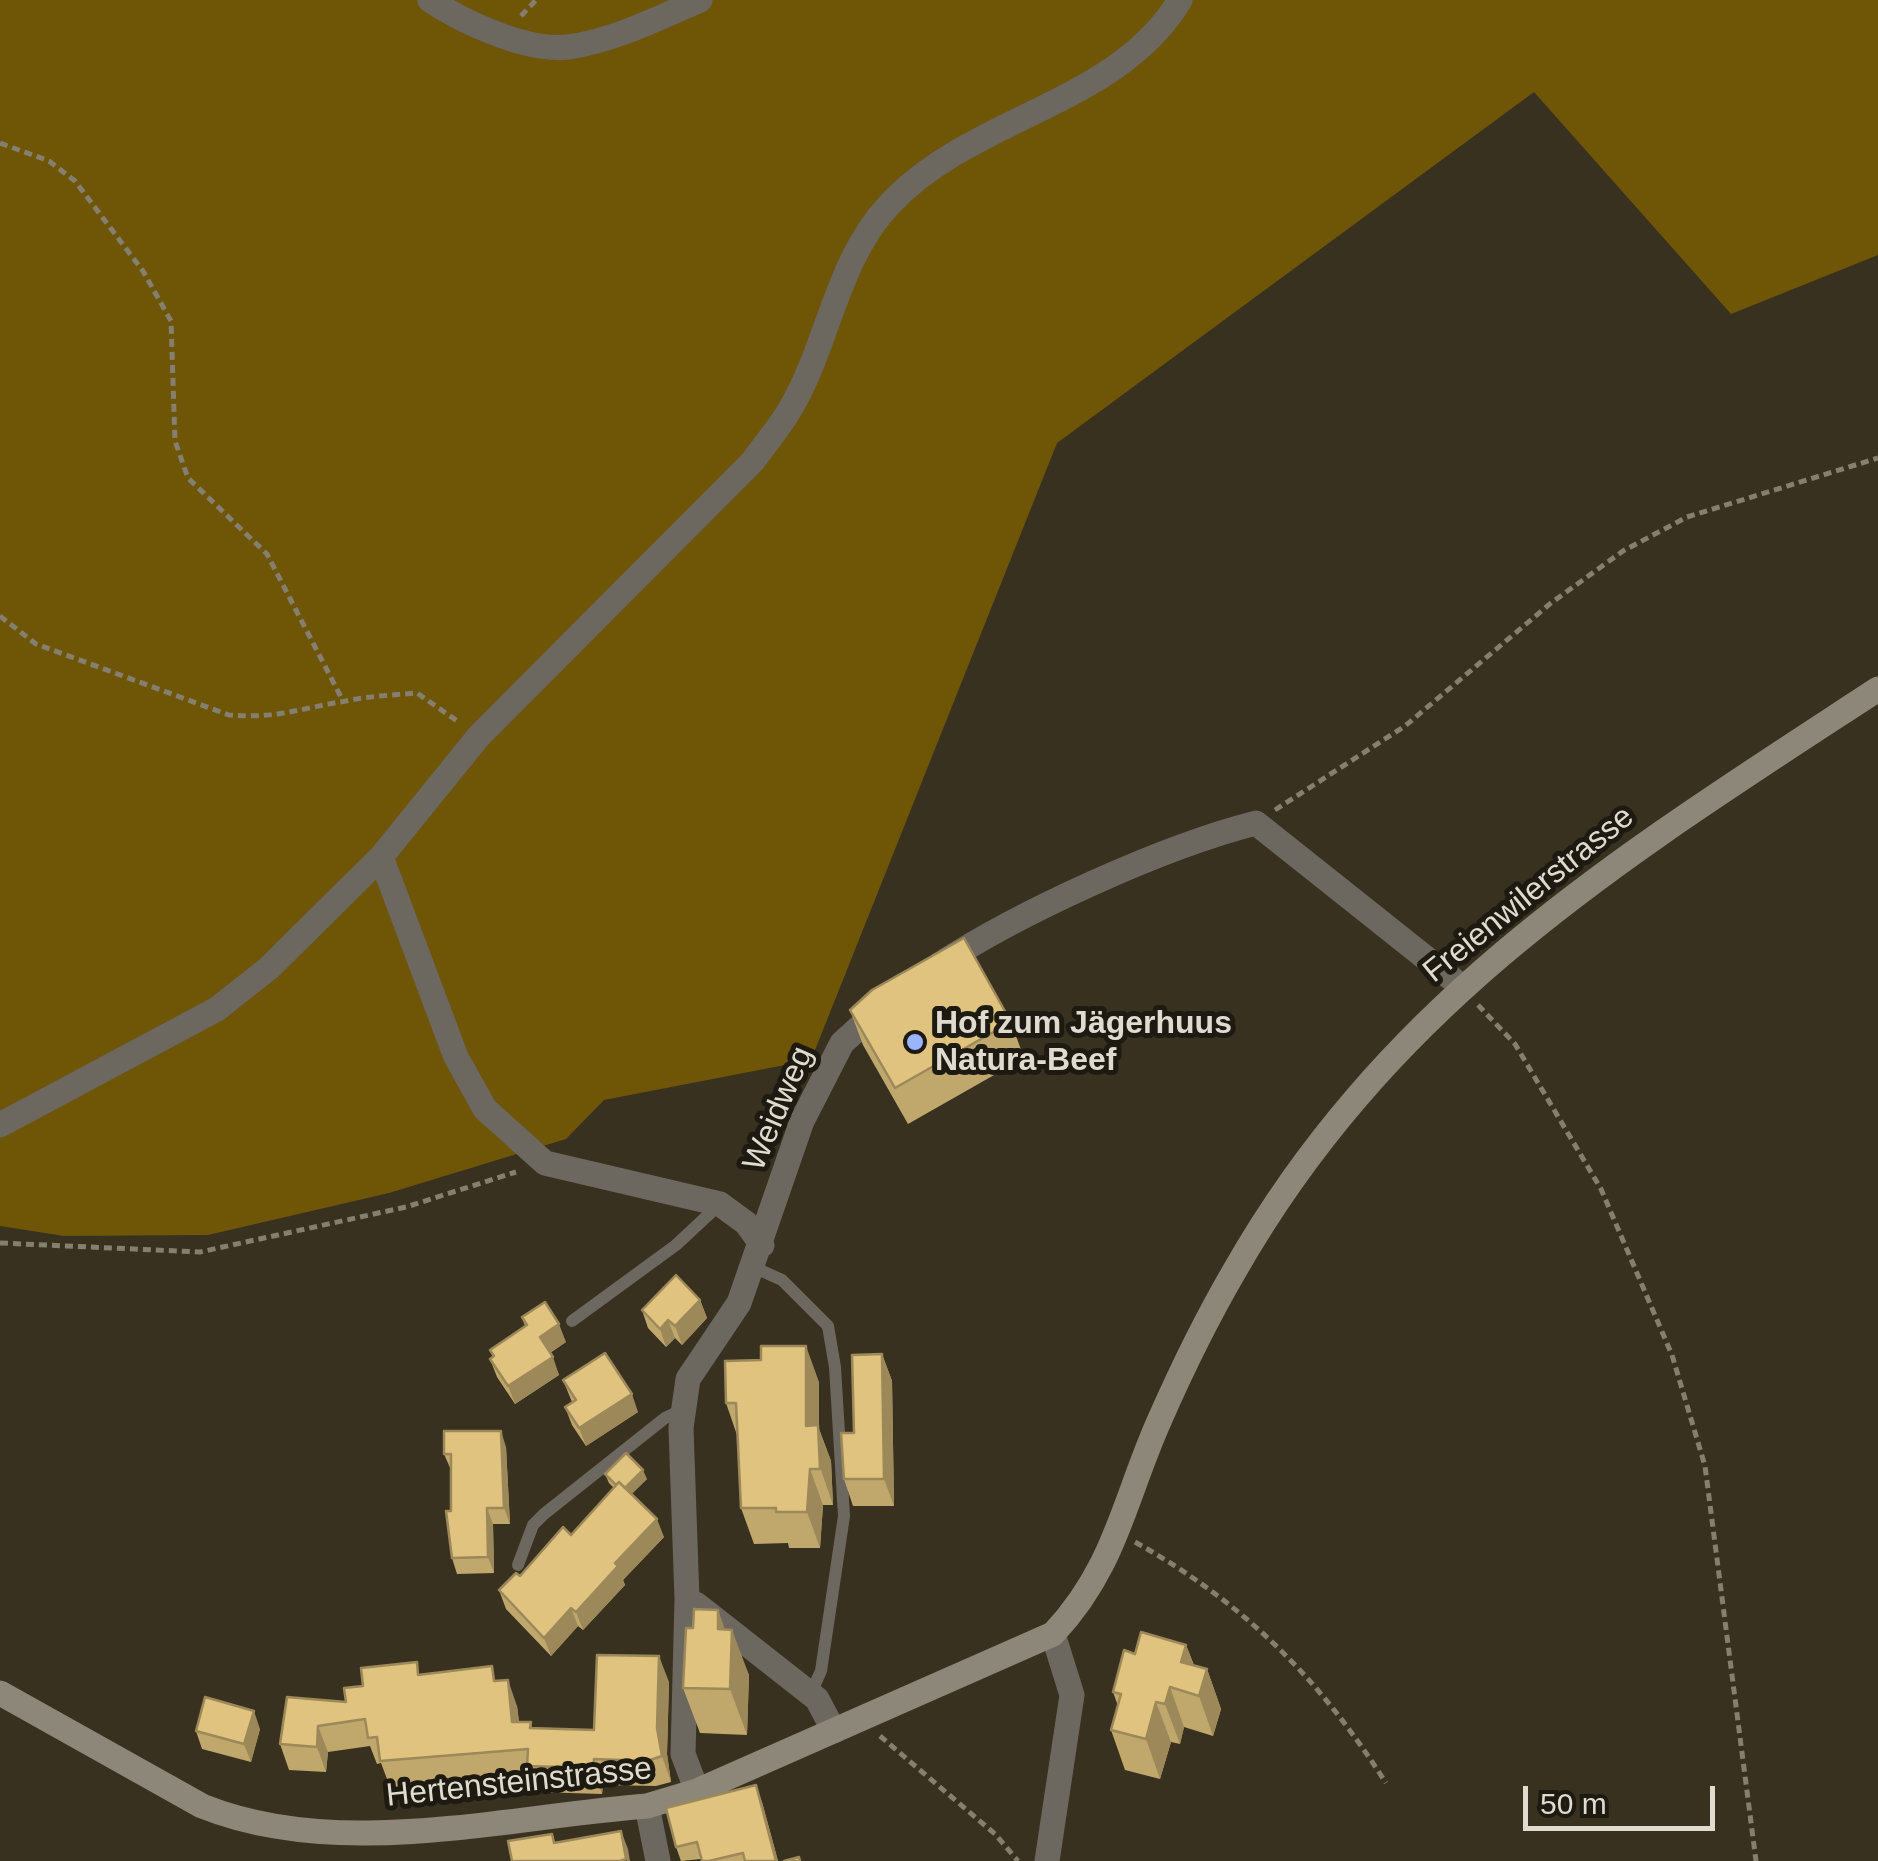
<!DOCTYPE html>
<html>
<head>
<meta charset="utf-8">
<style>
  body { margin:0 }
  #map { position:relative; width:1878px; height:1861px; overflow:hidden; background:#39311f; font-family:Arial,sans-serif }
  canvas { display:block }
  .scale { position:absolute; left:1523px; top:1786px; width:192px; height:45px; box-sizing:border-box; border:5px solid #dfdbcf; border-top:0; padding-left:12px; font-size:30px; line-height:35px; white-space:nowrap; color:#dfdbcf; -webkit-text-stroke:8px #1d1a12; paint-order:stroke }
</style>
</head>
<body>
<div id="map">
<canvas width="1878" height="1861"></canvas>
<div class="scale">50 m</div>
</div>
<script>
const g = document.querySelector('canvas').getContext('2d');
g.lineJoin = 'round';
function fillPath(path, color) {
  g.fillStyle = color;
  g.fill(path, 'evenodd');
}
function strokePath(path, color, width, dash) {
  g.strokeStyle = color;
  g.lineWidth = width;
  g.lineCap = dash ? 'butt' : 'round';
  g.setLineDash(dash || []);
  g.stroke(path);
}
function write(font, color, halo, rows, align = 'center') {
  g.font = font + ' Arial,sans-serif';
  g.lineWidth = 10;
  g.setLineDash([]);
  g.textBaseline = 'middle';
  g.strokeStyle = halo;
  g.fillStyle = color;
  for (const [text, x, y, turn = 0] of rows) {
    g.save();
    g.translate(x, y);
    g.rotate((+turn || 0) * Math.PI / 180);
    g.textAlign = isNaN(turn) ? turn : align;
    if (halo) g.strokeText(text, 0, 0);
    g.fillText(text, 0, 0);
    g.restore();
  }
}
fillPath(new Path2D(`
  M 0,0 L 1878,0 L 1878,255 L 1731,314 L 1534,92 L 1057,443 L 811,1060 L 604,1100 L 566,1139 L 389,1193 L 208,1235 L 64,1236 L 0,1226 Z`), '#6f5506');
strokePath(new Path2D(`
  M 521,16 L 536,0
  M 0,143 L 49,161 L 75,181 L 143,271 L 171,321 L 175,441 L 188,478 L 267,554 L 343,701
  M 0,616 L 36,644 L 229,715 C 278,719 301,708 346,701 C 369,696 394,695 417,693 L 460,723
  M 1275,810 L 1405,726 L 1551,603 L 1623,551 L 1687,517 L 1878,458
  M 1478,1005 L 1515,1044 L 1601,1189 L 1672,1355 L 1705,1466 L 1756,1861
  M 0,1243 L 200,1252 L 406,1207 L 516,1172
  M 1135,1542 C 1244,1603 1319,1678 1386,1783
  M 880,1736 L 995,1834 L 1018,1861`), '#857f6f', 5, [8, 5]);
strokePath(new Path2D(`
  M 753,1267 L 782,1280 L 828,1326 L 835,1367 L 844,1516 L 821,1671 L 811,1693
  M 572,1321 L 676,1245 L 720,1204
  M 518,1565 L 533,1525 L 544,1514 L 665,1418 L 682,1410`), '#6c6860', 12);
strokePath(new Path2D(`
  M 430,0 C 463,22 527,52 568,47 C 613,41 659,18 700,0
  M 381,857 L 456,1057 L 485,1109 L 545,1163 L 720,1204 L 746,1223 L 762,1245
  M 939,965 C 1020,912 1162,847 1256,823 L 1461,986
  M 0,1125 L 217,1009 L 269,968 L 381,857 L 479,736 L 753,461 C 765,444 779,428 789,411 C 828,347 836,261 889,205 C 971,116 1116,106 1180,0
  M 696,1604 L 817,1699 L 834,1731
  M 697,1791 L 683,1754 L 687,1599 L 681,1428 L 688,1379 L 739,1303 L 802,1121 L 842,1043 L 883,1006
  M 647,1806 L 658,1861
  M 1047,1861 L 1072,1695 L 1053,1634`), '#6c6860', 25);
strokePath(new Path2D(`
  M 0,1693 L 202,1806 C 339,1861 504,1817 647,1806 L 697,1791 L 1053,1634 C 1116,1567 1124,1499 1160,1419 C 1182,1369 1207,1318 1235,1270 C 1391,997 1623,856 1878,689`), '#8c8779', 25);
fillPath(new Path2D(`
  M 850,1010 L 1011,1022 L 1024,1058 L 908,1124 L 863,1045 Z
  M 700,1300 L 707,1318 L 682,1345 L 675,1338 L 666,1347 L 648,1328 L 642,1310 Z
  M 522,1317 L 566,1342 L 550,1353 L 559,1375 L 515,1404 L 497,1377 L 490,1359 L 493,1357 L 490,1350 L 525,1326 Z
  M 882,1354 L 892,1381 L 894,1506 L 853,1506 L 844,1479 L 854,1433 Z
  M 563,1380 L 638,1412 L 586,1446 L 572,1425 L 565,1407 L 572,1402 Z
  M 819,1382 L 819,1429 L 831,1461 L 833,1505 L 823,1505 L 820,1548 L 789,1548 L 788,1543 L 754,1544 L 741,1508 L 737,1435 L 726,1403 Z
  M 506,1447 L 510,1524 L 493,1524 L 494,1573 L 457,1574 L 452,1558 L 451,1470 L 444,1454 Z
  M 605,1474 L 647,1479 L 631,1494 L 664,1537 L 623,1580 L 625,1585 L 583,1630 L 578,1626 L 551,1656 L 506,1609 L 499,1590 L 520,1576 L 571,1535 L 614,1488 L 609,1483 Z
  M 718,1610 L 724,1630 L 749,1675 L 747,1735 L 700,1733 L 683,1688 L 693,1628 Z
  M 1186,1645 L 1194,1665 L 1207,1669 L 1221,1709 L 1213,1736 L 1184,1727 L 1180,1744 L 1171,1742 L 1160,1779 L 1125,1770 L 1111,1730 L 1118,1706 L 1113,1692 L 1135,1654 Z
  M 422,1674 L 497,1681 L 517,1706 L 519,1722 L 531,1722 L 532,1728 L 594,1730 L 669,1682 L 667,1754 L 671,1782 L 656,1786 L 603,1785 L 602,1794 L 537,1792 L 531,1776 L 390,1787 L 381,1763 L 377,1764 L 370,1746 L 328,1752 L 326,1772 L 289,1770 L 280,1744 L 346,1702 L 363,1686 Z
  M 260,1729 L 251,1762 L 202,1749 L 196,1731 Z
  M 762,1802 L 778,1861 L 702,1861 L 701,1859 L 681,1861 L 676,1847 Z`), '#c0a86d');
fillPath(new Path2D(`
  M 700,1300 L 707,1318 L 682,1345 L 675,1326 Z
  M 668,1320 L 675,1338 L 666,1347 L 660,1329 Z
  M 559,1324 L 566,1342 L 546,1355 L 540,1337 Z
  M 806,1346 L 819,1382 L 819,1429 L 831,1461 L 833,1505 L 806,1426 Z
  M 882,1354 L 892,1381 L 894,1506 L 884,1479 Z
  M 553,1357 L 559,1375 L 515,1404 L 508,1386 Z
  M 632,1394 L 638,1412 L 586,1446 L 579,1428 Z
  M 501,1431 L 506,1447 L 510,1524 L 504,1508 Z
  M 810,1469 L 823,1505 L 820,1548 L 807,1512 Z
  M 643,1470 L 647,1479 L 626,1500 L 622,1491 Z
  M 487,1508 L 493,1524 L 494,1573 L 488,1557 Z
  M 657,1519 L 664,1537 L 623,1580 L 625,1585 L 583,1630 L 576,1612 L 615,1563 Z
  M 571,1608 L 578,1626 L 551,1656 L 544,1638 Z
  M 718,1610 L 732,1649 L 732,1630 L 749,1675 L 747,1735 L 730,1689 L 718,1629 Z
  M 1186,1645 L 1201,1685 L 1181,1662 Z
  M 659,1656 L 669,1682 L 667,1754 L 671,1782 L 662,1756 L 657,1728 Z
  M 1207,1669 L 1221,1709 L 1213,1736 L 1199,1696 Z
  M 508,1680 L 517,1706 L 522,1748 L 512,1722 Z
  M 1170,1687 L 1184,1727 L 1180,1744 L 1165,1704 Z
  M 1156,1702 L 1171,1742 L 1160,1779 L 1146,1739 Z
  M 254,1711 L 260,1729 L 251,1762 L 244,1744 Z
  M 318,1726 L 328,1752 L 326,1772 L 317,1747 Z
  M 594,1759 L 603,1785 L 602,1794 L 593,1768 Z
  M 756,1785 L 762,1802 L 778,1861 L 776,1861 Z
  M 621,1831 L 628,1849 L 630,1861 L 627,1861 L 626,1859 Z`), '#9c8859');
const building = new Path2D(`
  M 964,938 L 1011,1022 L 895,1088 L 850,1010 L 872,990 Z
  M 676,1275 L 700,1300 L 675,1326 L 668,1320 L 660,1329 L 642,1310 Z
  M 545,1302 L 559,1324 L 540,1337 L 553,1357 L 508,1386 L 490,1359 L 494,1356 L 490,1350 L 527,1325 L 522,1317 Z
  M 761,1346 L 806,1346 L 806,1426 L 818,1425 L 820,1469 L 810,1469 L 807,1512 L 776,1512 L 776,1508 L 741,1508 L 736,1403 L 726,1403 L 725,1361 L 761,1360 Z
  M 605,1353 L 632,1394 L 579,1428 L 565,1407 L 576,1400 L 563,1380 Z
  M 882,1354 L 884,1479 L 844,1479 L 841,1433 L 854,1433 L 852,1355 Z
  M 444,1431 L 501,1431 L 504,1508 L 487,1508 L 488,1557 L 452,1558 L 446,1511 L 451,1511 L 451,1454 L 444,1454 Z
  M 626,1453 L 643,1470 L 625,1488 L 619,1482 L 616,1485 L 605,1474 Z
  M 619,1482 L 657,1519 L 615,1563 L 618,1566 L 576,1612 L 571,1608 L 544,1638 L 499,1590 L 516,1573 L 520,1576 L 563,1527 L 571,1535 Z
  M 694,1609 L 718,1610 L 718,1629 L 732,1630 L 730,1689 L 683,1688 L 686,1628 L 693,1628 Z
  M 1141,1632 L 1186,1645 L 1181,1662 L 1207,1669 L 1199,1696 L 1170,1687 L 1165,1704 L 1156,1702 L 1146,1739 L 1111,1730 L 1121,1694 L 1113,1692 L 1124,1650 L 1135,1654 Z
  M 597,1655 L 659,1656 L 657,1728 L 662,1756 L 647,1761 L 594,1759 L 593,1768 L 527,1766 L 528,1749 L 380,1761 L 377,1737 L 368,1738 L 365,1719 L 318,1726 L 317,1747 L 280,1744 L 287,1697 L 346,1702 L 344,1688 L 363,1686 L 361,1668 L 417,1662 L 418,1675 L 492,1666 L 494,1681 L 508,1680 L 512,1722 L 531,1722 L 530,1728 L 594,1730 Z
  M 205,1697 L 254,1711 L 244,1744 L 196,1731 Z
  M 756,1785 L 776,1861 L 745,1861 L 743,1853 L 709,1861 L 702,1861 L 697,1842 L 676,1847 L 666,1808 Z
  M 621,1831 L 626,1859 L 620,1861 L 512,1861 L 508,1841 L 552,1834 L 554,1843 Z
  M 799,1857 L 800,1861 L 784,1861 Z`);
fillPath(building, '#dfc37f');
strokePath(building, '#9c8859', 2.5);
for (const [x, y, r, color] of [
  [915,1042,10,"#9ab5fd"]
]) {
  const dot = new Path2D();
  dot.arc(x, y, r, 0, 2 * Math.PI);
  g.fillStyle = color;
  g.fill(dot);
  strokePath(dot, '#1d1a12', 4);
}
write('32px', '#dfdbcf', '#1d1a12', [
  ["Freienwilerstrasse",1529,895,-39],
  ["Weidweg",779,1109,-67],
  ["Hertensteinstrasse",519,1783,-6]
]);
write('bold 32px', '#dfdbcf', '#1d1a12', [
  ["Hof zum Jägerhuus",935,1024],
  ["Natura-Beef",935,1061]
], 'left');
</script>
</body>
</html>
